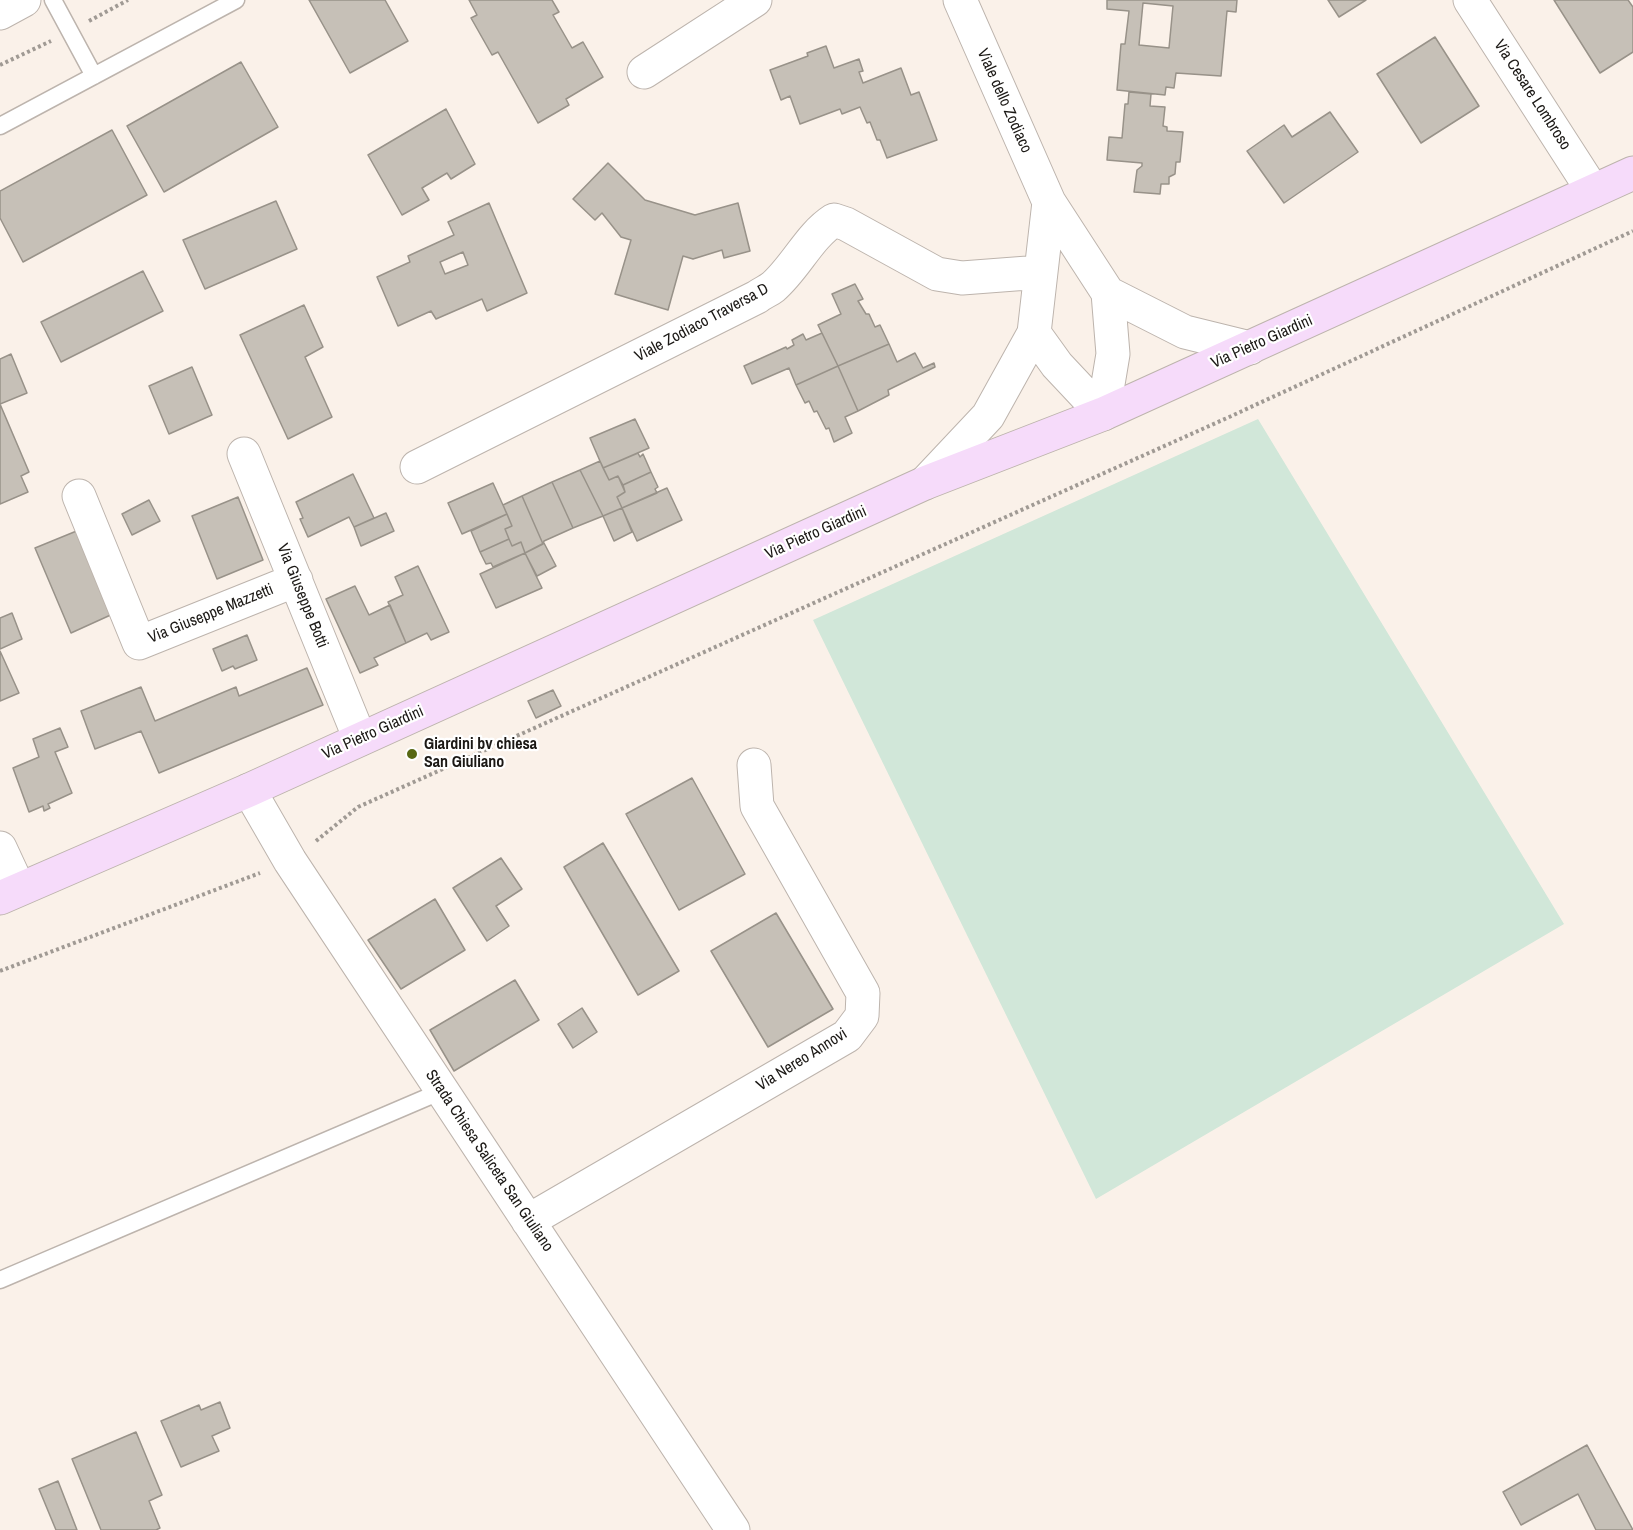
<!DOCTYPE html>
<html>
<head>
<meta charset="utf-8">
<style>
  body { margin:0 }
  canvas { display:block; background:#faf1e9 }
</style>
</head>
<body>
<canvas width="1633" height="1530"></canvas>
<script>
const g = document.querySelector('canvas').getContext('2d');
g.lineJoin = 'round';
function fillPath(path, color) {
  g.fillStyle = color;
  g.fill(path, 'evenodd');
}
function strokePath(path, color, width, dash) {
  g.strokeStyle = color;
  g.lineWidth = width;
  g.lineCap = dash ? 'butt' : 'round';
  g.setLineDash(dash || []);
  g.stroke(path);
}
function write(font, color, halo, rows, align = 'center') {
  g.font = font + ' "Archivo Narrow",sans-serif';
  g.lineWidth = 4.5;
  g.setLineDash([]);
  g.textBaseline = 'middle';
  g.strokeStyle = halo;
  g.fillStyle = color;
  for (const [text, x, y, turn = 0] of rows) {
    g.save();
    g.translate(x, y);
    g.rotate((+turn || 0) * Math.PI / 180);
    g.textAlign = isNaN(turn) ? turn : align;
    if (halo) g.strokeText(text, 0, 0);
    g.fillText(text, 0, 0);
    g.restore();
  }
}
fillPath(new Path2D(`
  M 1258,419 L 1564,924 L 1096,1199 L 813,620 Z`), '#d1e7d9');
const building = new Path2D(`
  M 309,0 L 385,0 L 408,41 L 350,73 Z
  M 469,0 L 552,0 L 559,12 L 553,15 L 572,48 L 583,42 L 603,77 L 566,99 L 569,105 L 538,123 L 498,52 L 492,55 L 471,18 L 477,15 Z
  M 1107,0 L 1237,0 L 1236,12 L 1227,11 L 1221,76 L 1176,73 L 1174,88 L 1166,87 L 1165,95 L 1117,90 L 1121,44 L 1125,44 L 1129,11 L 1107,9 ZM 1143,3 L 1173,6 L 1169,48 L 1139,45 Z
  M 1328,0 L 1366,0 L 1339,17 Z
  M 1554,0 L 1628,0 L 1633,7 L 1633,52 L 1600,73 Z
  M 1435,37 L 1479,106 L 1421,143 L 1377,74 Z
  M 826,46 L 834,68 L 859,59 L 863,71 L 859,72 L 863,83 L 901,68 L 911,95 L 919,92 L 937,140 L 887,158 L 880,140 L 877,140 L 870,122 L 867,123 L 860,107 L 842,114 L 840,109 L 800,124 L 790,96 L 781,100 L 770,70 L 808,56 L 807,53 Z
  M 241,62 L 278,127 L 164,192 L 127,126 Z
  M 1129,92 L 1151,94 L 1150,106 L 1165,107 L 1163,126 L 1167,127 L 1167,131 L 1183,132 L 1180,162 L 1176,162 L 1175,174 L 1169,177 L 1169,184 L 1161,184 L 1160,194 L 1134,192 L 1137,170 L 1142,166 L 1142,163 L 1107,160 L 1109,137 L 1122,138 L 1125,104 L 1128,104 Z
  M 446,109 L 475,164 L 451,179 L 447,173 L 422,188 L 429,200 L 402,215 L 368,155 Z
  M 1330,112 L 1358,152 L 1284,203 L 1247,151 L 1284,125 L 1292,137 Z
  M 112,130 L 147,195 L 23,262 L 0,218 L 0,191 Z
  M 608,163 L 645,200 L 695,215 L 738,203 L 750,251 L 724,258 L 722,250 L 693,259 L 683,256 L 668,310 L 615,294 L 631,240 L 621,237 L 602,213 L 595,220 L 573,199 Z
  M 276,201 L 297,249 L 205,289 L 183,240 Z
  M 489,203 L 527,293 L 487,311 L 482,299 L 436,319 L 431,311 L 398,326 L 377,277 L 410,262 L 408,256 L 454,235 L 448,222 ZM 463,252 L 468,265 L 445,274 L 440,262 Z
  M 143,271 L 163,311 L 61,362 L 41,322 Z
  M 855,284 L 863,299 L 858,301 L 866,314 L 869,314 L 875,327 L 880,325 L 889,344 L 838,366 L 818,325 L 841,314 L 832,294 Z
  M 304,305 L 323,347 L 305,357 L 332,417 L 288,439 L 240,335 Z
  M 822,333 L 838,366 L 796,385 L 789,368 L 752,384 L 744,366 L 786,347 L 787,349 L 794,345 L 792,340 L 803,334 L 806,340 Z
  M 889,344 L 897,362 L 915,353 L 923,368 L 934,363 L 935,367 L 888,390 L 889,395 L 858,411 L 838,366 Z
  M 11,354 L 27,393 L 0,404 L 0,359 Z
  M 838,366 L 858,411 L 845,417 L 852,433 L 834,442 L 829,428 L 826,429 L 817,411 L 814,412 L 809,401 L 805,403 L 796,385 Z
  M 192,367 L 212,415 L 169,434 L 149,386 Z
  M 0,404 L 29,472 L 21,476 L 28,492 L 0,504 Z
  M 635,419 L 649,448 L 603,468 L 590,438 Z
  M 638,453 L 640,457 L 643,454 L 651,472 L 623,485 L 618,476 L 609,480 L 603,468 Z
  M 600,461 L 609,480 L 618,476 L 625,492 L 617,497 L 622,508 L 603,516 L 580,470 Z
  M 580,470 L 603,516 L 573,528 L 552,482 Z
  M 651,472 L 658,487 L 655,489 L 657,493 L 622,508 L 617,497 L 625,492 L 623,485 Z
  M 353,474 L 374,518 L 354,527 L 349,517 L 308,537 L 300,519 L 303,518 L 296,502 Z
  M 552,482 L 573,528 L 544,541 L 543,544 L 522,496 Z
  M 493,483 L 507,514 L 462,534 L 448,503 Z
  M 667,488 L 682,520 L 637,541 L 622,508 Z
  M 522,496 L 543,544 L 525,553 L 521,542 L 512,546 L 509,539 L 505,529 L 512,526 L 503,505 Z
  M 238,497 L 263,560 L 217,579 L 192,516 Z
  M 149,500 L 160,521 L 132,535 L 122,514 Z
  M 622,508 L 632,532 L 614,541 L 603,516 Z
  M 386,513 L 394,531 L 361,546 L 354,527 Z
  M 507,514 L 512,526 L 505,529 L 509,539 L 480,552 L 471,531 Z
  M 79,530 L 115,613 L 71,633 L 35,548 Z
  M 509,539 L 512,546 L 521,542 L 525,553 L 493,567 L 491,563 L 486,564 L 480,552 Z
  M 544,543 L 556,566 L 537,576 L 525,553 Z
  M 525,553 L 542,588 L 496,608 L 480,574 Z
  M 418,566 L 449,632 L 431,640 L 427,633 L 406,643 L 388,602 L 403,595 L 395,577 Z
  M 355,586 L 369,615 L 390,605 L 406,643 L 374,658 L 378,665 L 360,673 L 326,599 Z
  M 12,613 L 22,639 L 0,649 L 0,618 Z
  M 247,635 L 257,660 L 235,669 L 233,666 L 222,671 L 213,649 Z
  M 0,651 L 19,693 L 0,701 Z
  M 307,668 L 323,705 L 159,773 L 141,731 L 95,749 L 81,711 L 141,687 L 155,721 L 236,687 L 239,696 Z
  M 553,690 L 561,706 L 536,718 L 528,701 Z
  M 60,728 L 68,747 L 55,752 L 72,793 L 48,804 L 50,808 L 44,811 L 43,806 L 29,812 L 13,768 L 39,757 L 33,739 Z
  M 692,778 L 745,874 L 679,910 L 626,814 Z
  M 603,843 L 679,971 L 638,995 L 564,867 Z
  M 501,858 L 522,889 L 496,906 L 509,926 L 487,941 L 453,888 Z
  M 435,899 L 465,950 L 401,989 L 368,940 Z
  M 776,913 L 833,1009 L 768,1047 L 711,951 Z
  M 515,980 L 539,1020 L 454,1071 L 430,1030 Z
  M 582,1008 L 597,1032 L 573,1048 L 558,1024 Z
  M 220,1402 L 230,1428 L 212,1436 L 219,1451 L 181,1467 L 161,1421 L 199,1405 L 201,1410 Z
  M 136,1432 L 162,1495 L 149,1501 L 160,1528 L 156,1530 L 101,1530 L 72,1459 Z
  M 1587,1445 L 1633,1530 L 1596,1530 L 1578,1494 L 1521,1525 L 1503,1492 Z
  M 58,1481 L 77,1530 L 56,1530 L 39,1489 Z`);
fillPath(building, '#c6c0b7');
strokePath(building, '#989289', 1.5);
const lane = new Path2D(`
  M 53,0 L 94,76
  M 0,126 L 236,0
  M 0,1280 L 442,1091`);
const street = new Path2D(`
  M 960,0 L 1049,202 L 1108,293 L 1113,354 L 1103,414
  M 1470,0 L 1593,191
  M 0,13 L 24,0
  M 644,72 L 755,0
  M 1108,293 L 1185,332 L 1250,348
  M 1034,333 L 1057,365 L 1103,414
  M 244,454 L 360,739
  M 417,467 L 757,297 C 762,293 768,291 773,287 C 796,267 809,236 834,220 L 846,224 L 937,274 L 962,278 L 1041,272
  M 925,483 L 988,416 L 1034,333 L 1049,202
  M 79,496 L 139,643 L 296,580
  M 249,790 L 290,861 L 733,1530
  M 0,848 L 19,889
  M 528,1221 L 847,1036 L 862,1016 L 863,993 L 757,806 L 754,765`);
const secondary = new Path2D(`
  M 0,898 L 249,790 L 925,483 L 1103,414 L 1633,173`);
strokePath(lane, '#bdb4ad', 19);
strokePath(street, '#bdb4ad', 35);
strokePath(secondary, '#bdb4ad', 35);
strokePath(new Path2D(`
  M 89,21 L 128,0
  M 0,65 L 51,41
  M 316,841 L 358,807 L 1227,418 L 1633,231
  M 0,971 L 260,873`), '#a09a94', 4, [3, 3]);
strokePath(lane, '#fff', 16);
strokePath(street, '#fff', 33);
strokePath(secondary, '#f6dbfa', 33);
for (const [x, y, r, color] of [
  [412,754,6,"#586813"]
]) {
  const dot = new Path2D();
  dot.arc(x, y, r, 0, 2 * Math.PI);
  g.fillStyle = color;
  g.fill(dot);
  strokePath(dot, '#fff', 2);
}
write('16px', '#1b1815', '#fff', [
  ["Via Cesare Lombroso",1532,95,57],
  ["Viale dello Zodiaco",1004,101,66],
  ["Viale Zodiaco Traversa D",702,323,-28],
  ["Via Pietro Giardini",1262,342,-24],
  ["Via Pietro Giardini",816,533,-24],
  ["Via Giuseppe Botti",302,596,68],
  ["Via Giuseppe Mazzetti",211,614,-22],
  ["Via Pietro Giardini",373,733,-24],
  ["Via Nereo Annovi",802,1060,-32],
  ["Strada Chiesa Saliceta San Giuliano",489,1161,56]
]);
write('bold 16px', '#1b1815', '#fff', [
  ["Giardini bv chiesa",424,745],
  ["San Giuliano",424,763]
], 'left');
</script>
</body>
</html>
